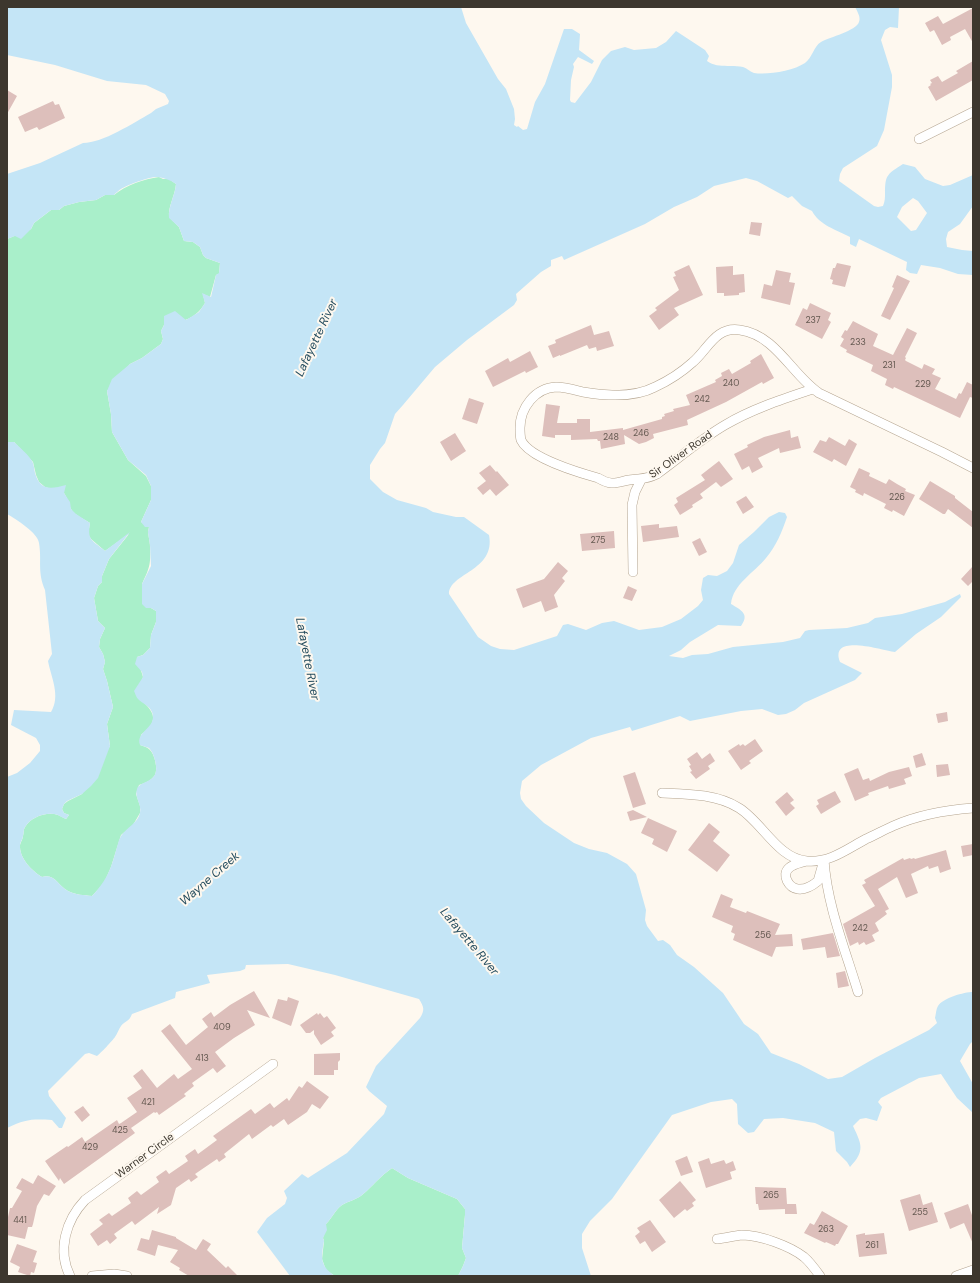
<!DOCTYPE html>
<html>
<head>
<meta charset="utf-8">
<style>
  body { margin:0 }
  #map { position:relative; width:980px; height:1283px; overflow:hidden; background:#fef8ef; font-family:"DM Sans",sans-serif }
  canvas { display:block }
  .frame { position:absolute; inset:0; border:8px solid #3d372e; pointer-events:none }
</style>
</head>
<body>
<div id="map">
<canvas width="980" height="1283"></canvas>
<div class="frame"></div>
</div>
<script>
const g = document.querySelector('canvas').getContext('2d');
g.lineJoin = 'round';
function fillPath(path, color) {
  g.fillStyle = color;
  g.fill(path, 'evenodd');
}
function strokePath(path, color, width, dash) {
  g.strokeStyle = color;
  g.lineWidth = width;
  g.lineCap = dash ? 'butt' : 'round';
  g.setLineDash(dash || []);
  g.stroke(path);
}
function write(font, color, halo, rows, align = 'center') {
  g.font = font + ' "DM Sans",sans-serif';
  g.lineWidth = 4;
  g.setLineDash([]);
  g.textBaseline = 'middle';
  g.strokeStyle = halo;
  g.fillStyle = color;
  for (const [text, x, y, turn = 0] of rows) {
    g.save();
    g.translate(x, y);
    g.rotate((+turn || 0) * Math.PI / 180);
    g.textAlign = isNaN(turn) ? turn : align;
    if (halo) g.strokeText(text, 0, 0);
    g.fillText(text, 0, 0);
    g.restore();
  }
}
fillPath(new Path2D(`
  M 159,177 L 163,179 L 169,179 L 176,184 C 175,196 168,206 169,217 L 179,227 L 184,241 L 193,242 L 200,247 L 203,255 L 206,258 L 220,263 L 219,274 L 216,275 L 210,297 L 203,294 L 205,303 C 195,320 183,321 164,325 L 161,331 L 163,339 L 161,344 L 142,358 L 130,364 L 107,391 L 111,414 L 112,432 L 128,460 L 146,476 L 151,486 L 151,500 L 141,522 L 149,527 C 147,534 150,540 150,547 C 151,565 149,569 142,584 L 151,608 L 156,611 L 156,622 L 151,635 L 150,648 L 143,655 L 137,657 L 143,677 L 138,698 C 146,704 158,714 151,725 C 149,729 144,732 141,735 L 140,745 C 143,746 147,747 149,749 C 155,754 158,769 155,775 C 151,781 145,783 139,785 L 136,794 L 140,806 L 140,813 L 133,825 L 121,835 L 111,867 L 104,883 L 92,896 C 84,895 75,895 68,891 C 58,886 55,873 42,877 C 32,871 19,858 20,845 C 21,841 23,839 23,836 C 24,833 23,830 25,827 C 31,817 47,811 58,815 C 61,816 63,818 66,819 L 69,815 L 64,813 L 62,809 L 64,804 L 68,801 L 82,794 L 110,746 L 107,724 L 113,707 L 107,681 L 103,669 L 105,662 L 103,654 L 99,647 L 100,639 L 105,628 L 98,621 L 94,598 L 98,586 L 102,582 L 102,576 L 109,559 L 129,534 L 105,551 L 91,539 L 88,534 L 90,523 C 84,519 74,515 71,509 C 68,503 68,499 64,493 L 45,487 L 39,482 L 36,475 L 33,462 L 14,442 L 7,442 L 7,239 L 31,229 L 34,223 L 51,210 L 59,210 L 64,206 L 79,202 L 96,200 L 105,195 L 114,195 C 126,185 144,179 159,177 Z
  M 392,1168 L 408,1178 L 457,1199 L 465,1209 L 465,1215 L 462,1248 L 466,1258 L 463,1266 L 458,1276 L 335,1276 L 326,1270 L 322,1259 L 324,1241 L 323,1238 L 326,1224 C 332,1218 335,1210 342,1205 C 348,1201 356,1200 362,1195 C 373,1186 379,1177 392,1168 Z`), '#a9efca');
fillPath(new Path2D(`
  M 7,7 L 461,7 L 466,23 L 498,79 L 506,89 L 514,109 L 515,119 L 514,125 L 517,127 L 518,126 L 523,130 L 527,129 L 535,102 L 545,84 L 564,29 L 572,29 L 580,34 L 579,50 L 594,61 L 592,64 L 578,57 L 573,64 L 574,67 L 571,80 L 570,100 L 571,102 L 575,103 L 591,82 L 602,60 L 611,51 L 625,47 L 634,50 L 656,48 L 666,42 L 676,31 L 705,50 L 709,56 L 707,61 C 718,69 731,64 743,67 C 747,68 750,72 754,73 C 768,75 793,71 805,63 C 812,58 814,46 821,42 C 830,37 856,31 859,22 C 861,17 857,11 855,7 L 899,7 L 898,28 L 890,27 L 885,30 L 881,40 L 892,75 L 892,87 L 884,130 L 877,146 L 843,168 L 840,174 L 839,181 L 874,206 L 878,207 L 883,206 C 885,201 885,198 885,193 C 885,174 888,174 903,164 L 915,167 L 925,179 L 943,186 L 950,185 L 973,175 L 973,206 L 960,224 L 948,232 L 946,239 L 947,247 L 962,250 L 973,251 L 973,275 L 958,274 L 940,268 L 921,265 L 917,274 L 910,273 L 906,270 L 907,262 L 859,239 L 856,247 L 850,244 L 850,237 C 837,230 819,225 812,211 L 802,206 L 792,196 L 788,198 L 757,181 L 746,178 L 714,186 L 697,197 L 674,207 L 645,224 L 564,260 L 562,256 L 551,260 L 551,266 L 541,272 L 516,294 L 517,300 L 514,305 L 467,340 L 435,367 L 403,405 L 395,414 L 385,443 L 380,449 L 370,465 L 370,479 L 383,492 L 397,500 L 426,508 L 433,512 L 456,517 L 464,517 L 489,535 C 496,571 449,573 449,594 L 478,637 L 491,646 L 500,649 L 514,650 L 557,636 L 563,625 L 568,624 L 586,630 L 602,623 L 614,621 L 639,630 L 662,627 L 681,619 L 698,606 L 703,600 L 701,590 L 703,578 L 708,575 L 717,576 L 727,571 L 733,563 L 739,545 L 754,532 L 769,517 L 779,512 L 785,513 L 787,517 C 782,532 776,546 766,558 C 754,573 733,584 731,604 C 741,610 750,614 741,626 L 718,625 L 690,642 L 681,650 L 669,656 L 683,658 L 692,655 L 708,654 L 733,647 L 783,642 L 800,638 L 805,631 L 809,630 L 847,628 L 868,623 L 875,618 L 902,614 L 945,602 L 960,594 L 961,597 L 941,617 L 916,634 L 895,652 C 881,650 829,633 840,662 L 862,673 L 855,680 L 804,703 L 795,710 L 786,714 L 778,715 L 762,709 L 741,711 L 690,721 L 680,716 L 632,731 L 630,727 L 591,738 L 541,765 L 522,781 L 520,793 L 521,799 L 526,806 L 544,823 L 574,843 L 589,849 L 607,853 L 627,864 L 636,874 L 646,910 L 645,920 L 647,926 L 658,941 L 663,940 L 670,945 L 677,955 L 694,967 L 723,993 L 744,1024 L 758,1034 L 771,1053 L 799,1064 L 828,1079 L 842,1077 L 875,1058 L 929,1030 L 937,1023 L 935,1018 C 936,1014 936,1009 938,1006 C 943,998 964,992 973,992 L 973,1041 L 970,1044 L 960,1061 L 973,1084 L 973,1113 L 957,1098 L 941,1074 L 919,1078 L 881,1098 L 878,1102 L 882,1107 L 877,1121 L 866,1118 L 860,1119 L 853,1126 C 862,1145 865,1151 850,1167 L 847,1162 L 836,1151 L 834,1132 L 815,1123 L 783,1118 L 764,1119 L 754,1132 L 748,1133 L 738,1124 L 737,1104 L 732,1099 L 711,1102 L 672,1115 L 612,1199 L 590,1221 L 582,1234 L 582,1248 L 591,1276 L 458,1276 L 463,1266 L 466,1258 L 462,1248 L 465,1215 L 465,1209 L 457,1199 L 408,1178 L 392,1168 C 379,1177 373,1186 362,1195 C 356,1200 348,1201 342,1205 C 335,1210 332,1218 326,1224 L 327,1230 L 323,1238 L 324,1241 C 321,1258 320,1266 335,1276 L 290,1276 L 257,1232 L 267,1218 L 285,1204 L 287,1198 L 284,1191 L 302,1174 L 308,1178 L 311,1176 L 347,1153 L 384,1114 L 387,1106 L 369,1091 L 366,1087 L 376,1066 L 420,1018 C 425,1010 424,1007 419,999 L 335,975 L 288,964 L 246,965 L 245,969 L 240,971 L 207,975 L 210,983 L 176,992 L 175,998 L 132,1014 C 129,1022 126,1020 121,1026 C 119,1029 117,1034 115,1037 C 113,1040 100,1054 97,1056 L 89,1053 L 85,1054 L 48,1091 L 49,1096 L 66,1118 L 62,1128 L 59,1128 L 52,1120 C 32,1119 26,1119 7,1128 L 7,777 L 17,773 L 30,763 L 40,751 L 40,745 L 36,738 L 11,725 L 14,710 L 51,712 C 61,696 51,677 48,661 L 52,654 L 45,590 C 37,571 42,561 39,543 C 38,533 16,519 7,514 L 7,442 L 14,442 C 20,448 28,454 32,461 C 34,464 34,469 35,473 C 40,491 51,489 66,485 L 64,493 L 70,502 L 71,509 L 76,514 L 90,523 C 87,541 92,540 105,551 L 130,532 L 109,559 L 102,576 L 102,582 L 98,586 L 94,598 L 98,621 L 105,628 L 100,639 L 99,647 L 103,654 L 105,662 L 103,669 L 107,681 L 113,707 L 107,724 L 110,746 L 98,778 L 91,786 L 82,794 L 67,801 L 64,804 L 62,809 L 64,813 L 69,815 L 66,819 C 63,818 60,816 58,815 C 47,811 31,817 25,827 C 23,830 24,833 23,836 C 23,839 20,842 20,845 C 19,858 32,871 42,877 C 55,873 58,886 68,891 C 75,895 84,895 92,896 C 105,882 110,872 115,854 C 117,848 118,841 121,836 C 126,828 138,823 140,813 C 142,804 134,797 137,789 C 140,781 154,783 156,771 C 157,765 154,753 149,748 C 146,747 143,746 140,745 C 135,731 158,728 152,712 C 149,705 143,704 138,699 C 136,697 135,693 134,691 L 143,677 L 142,672 L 135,664 L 137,657 L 143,655 L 150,648 L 151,635 L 156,622 L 156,611 L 151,608 L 146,608 L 142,604 L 142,584 L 151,566 L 150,545 L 148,532 L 149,527 L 145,527 L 141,522 L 151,500 L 151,486 L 146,475 L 128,460 L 112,432 L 111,414 L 107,391 L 112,379 L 130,364 L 142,358 L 161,344 L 163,339 L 161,331 L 164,325 L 164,316 L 175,311 L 186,320 L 199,312 L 205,303 L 202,293 L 211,297 L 216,275 L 219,273 L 220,263 L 206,258 L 203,255 L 200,247 L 193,242 L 184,241 L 179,227 L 169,218 C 168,206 175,196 176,184 C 170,180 165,178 158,177 C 151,176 127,185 121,189 C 119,190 116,193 114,195 L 105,195 L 96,200 L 79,202 L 64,206 L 59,210 L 51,210 L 34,223 L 31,229 L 21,239 L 15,236 L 7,239 L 7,174 L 40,163 L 83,143 C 103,143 133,123 151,113 L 156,109 L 168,104 L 169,101 L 165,94 L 146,85 L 107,81 L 55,65 L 7,55 ZM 913,198 L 918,201 L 927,213 L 916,230 L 911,231 L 897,217 L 902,207 Z`), '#c4e5f6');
fillPath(new Path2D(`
  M 973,8 L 973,43 L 965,29 L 950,37 L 951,40 L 942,45 L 934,30 L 930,32 L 925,23 L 938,16 L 943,24 Z
  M 973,61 L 973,80 L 936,101 L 928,87 L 931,85 L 930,84 L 932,83 L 930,80 L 938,76 L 942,82 L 958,73 L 956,71 Z
  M 7,90 L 17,96 L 7,114 Z
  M 53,101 L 55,105 L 59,104 L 65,118 L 39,130 L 37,127 L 25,132 L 18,117 Z
  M 751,222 L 762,223 L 760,236 L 749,234 Z
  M 837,263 L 851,266 L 845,287 L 832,284 L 833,280 L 830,279 L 833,268 L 835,268 Z
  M 689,265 L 703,295 L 674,308 L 679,315 L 659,330 L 649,316 L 657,310 L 655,308 L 679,290 L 673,277 L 676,276 L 674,272 Z
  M 733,266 L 733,275 L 744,274 L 745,292 L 739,293 L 739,295 L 724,296 L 724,293 L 717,293 L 716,267 Z
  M 776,270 L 791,273 L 789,282 L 795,283 L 790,305 L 761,298 L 764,284 L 772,286 Z
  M 897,275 L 910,281 L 890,320 L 881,316 L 894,288 L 892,287 Z
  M 810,303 L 831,313 L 828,320 L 831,322 L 822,339 L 795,325 L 803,308 L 807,310 Z
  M 853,321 L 878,334 L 873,346 L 893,355 L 907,328 L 917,333 L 905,357 L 906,358 L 905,360 L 906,361 L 922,369 L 924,364 L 935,369 L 932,374 L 941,378 L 935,389 L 956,399 L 959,393 L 961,394 L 967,382 L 973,385 L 973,398 L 970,397 L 960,418 L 894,387 L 893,389 L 885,385 L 887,379 L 871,371 L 873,365 L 846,352 L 847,350 L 840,346 L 844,339 L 841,337 L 845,330 L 847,331 Z
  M 591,325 L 594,335 L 609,331 L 614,346 L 597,351 L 596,347 L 589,349 L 587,345 L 560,356 L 560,355 L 553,358 L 548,346 L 556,343 L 555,340 Z
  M 530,351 L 538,367 L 526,373 L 525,371 L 493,387 L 485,371 L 508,358 L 510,362 Z
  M 761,354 L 774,378 L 763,384 L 762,382 L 726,402 L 687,420 L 688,425 L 653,434 L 654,438 L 646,442 L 639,444 L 624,435 L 625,444 L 601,449 L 600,441 L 598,441 L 597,439 L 571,440 L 571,435 L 555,435 L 555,438 L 542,436 L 546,404 L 560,406 L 557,423 L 577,423 L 577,419 L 590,419 L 590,432 L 623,428 L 623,430 L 662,419 L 662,417 L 665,416 L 664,414 L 674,411 L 673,409 L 690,405 L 686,395 L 716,382 L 715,380 L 722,376 L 721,373 L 729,369 L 732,374 L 751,363 L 750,361 Z
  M 469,398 L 484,403 L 477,424 L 462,419 Z
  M 790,430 L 791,438 L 798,436 L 801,448 L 780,453 L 779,448 L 758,458 L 763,467 L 752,473 L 749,466 L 742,470 L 734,454 L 748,447 L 747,445 L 764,437 Z
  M 455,433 L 466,451 L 451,461 L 440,442 Z
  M 829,437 L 845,446 L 849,439 L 857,444 L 846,466 L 834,459 L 832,462 L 813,452 L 820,440 L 826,442 Z
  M 719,461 L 733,479 L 721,487 L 716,482 L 700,494 L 703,498 L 692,505 L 693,507 L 680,515 L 674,505 L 678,502 L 676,498 L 705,480 L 701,475 Z
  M 490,465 L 496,472 L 497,471 L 509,485 L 496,496 L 490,489 L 483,495 L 477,488 L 486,481 L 479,473 Z
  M 859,468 L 870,473 L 869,476 L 886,484 L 889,479 L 897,484 L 906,489 L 905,491 L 915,495 L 904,516 L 893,510 L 892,512 L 884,508 L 886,504 L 864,493 L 863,496 L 855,492 L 856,490 L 850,487 Z
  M 930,481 L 955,496 L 955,498 L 973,512 L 973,528 L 948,509 L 945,514 L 943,514 L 919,499 Z
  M 746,496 L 754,507 L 743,514 L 736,502 Z
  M 659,524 L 659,528 L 677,526 L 679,537 L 643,542 L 641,526 Z
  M 614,531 L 615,548 L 582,551 L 580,534 Z
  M 700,538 L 707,552 L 699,556 L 692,542 Z
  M 558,562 L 568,571 L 562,578 L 565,581 L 554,595 L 558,607 L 545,612 L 541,601 L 523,608 L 516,589 L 544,579 Z
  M 973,566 L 973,581 L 968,586 L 961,579 Z
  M 628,586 L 637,590 L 632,601 L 623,598 Z
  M 947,712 L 948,721 L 938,723 L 936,714 Z
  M 755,739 L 763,751 L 749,761 L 751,763 L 741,770 L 728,751 L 739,744 L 740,746 L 743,744 L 745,746 Z
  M 697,752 L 702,759 L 710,753 L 715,761 L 708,766 L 710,769 L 696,779 L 690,772 L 692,771 L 689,766 L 691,765 L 687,759 Z
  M 922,753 L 926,765 L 916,768 L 913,756 Z
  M 948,764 L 950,775 L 937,777 L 936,765 Z
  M 909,767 L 912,776 L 904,779 L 906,784 L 889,789 L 888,786 L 868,793 L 869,795 L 855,801 L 844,774 L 858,768 L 863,780 L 869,778 L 870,781 L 889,772 Z
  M 635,772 L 646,804 L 633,808 L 623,776 Z
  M 835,791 L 841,802 L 821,814 L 816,806 L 819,804 L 817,800 Z
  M 787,792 L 794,800 L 790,803 L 795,808 L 786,816 L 775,802 Z
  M 633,810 L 647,817 L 630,821 L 627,812 Z
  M 648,818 L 677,831 L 667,852 L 652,844 L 654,839 L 641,833 Z
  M 709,823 L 720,832 L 713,841 L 730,855 L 717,872 L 688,850 Z
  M 973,844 L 973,855 L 963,857 L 961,846 Z
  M 946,850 L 951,869 L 940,873 L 938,866 L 929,869 L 928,866 L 911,874 L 918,893 L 906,898 L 897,877 L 878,889 L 889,909 L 885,911 L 887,914 L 875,923 L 879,931 L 872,935 L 875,941 L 866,945 L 864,942 L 859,945 L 858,942 L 850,946 L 843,924 L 875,906 L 862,885 L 866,883 L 864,880 L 903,858 L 904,860 L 910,858 L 911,859 L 914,858 L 915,859 Z
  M 721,894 L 733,899 L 730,907 L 746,913 L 747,911 L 780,924 L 775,935 L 792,934 L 793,946 L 776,947 L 772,957 L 733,940 L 735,934 L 731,932 L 733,926 L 712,917 Z
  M 833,933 L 840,956 L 827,958 L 825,947 L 803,950 L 801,939 Z
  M 845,971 L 849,986 L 838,988 L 836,973 Z
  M 254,991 L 270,1018 L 247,1010 L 255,1025 L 234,1038 L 215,1052 L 226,1066 L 217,1073 L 213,1068 L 192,1083 L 194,1086 L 184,1094 L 186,1096 L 159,1115 L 157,1112 L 155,1113 L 154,1112 L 131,1128 L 135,1133 L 64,1184 L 60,1178 L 59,1181 L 45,1161 L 67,1146 L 68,1147 L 82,1137 L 85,1142 L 117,1120 L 119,1124 L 121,1123 L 137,1112 L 127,1098 L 142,1088 L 133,1076 L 142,1069 L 157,1088 L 174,1074 L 178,1079 L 192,1069 L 161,1031 L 170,1024 L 186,1045 L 208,1027 L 202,1019 L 211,1012 L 214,1017 L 230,1005 Z
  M 288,997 L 299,1001 L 291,1026 L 272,1018 L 278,999 L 287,1001 Z
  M 317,1013 L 318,1015 L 320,1013 L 324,1018 L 327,1016 L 336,1028 L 331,1032 L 334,1036 L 321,1045 L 314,1034 L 314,1030 L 310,1033 L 306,1033 L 300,1025 Z
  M 340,1053 L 340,1060 L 338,1062 L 338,1070 L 334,1070 L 334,1075 L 314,1075 L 314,1054 Z
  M 307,1081 L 329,1097 L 320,1109 L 312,1104 L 307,1112 L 288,1125 L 284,1119 L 273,1127 L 271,1125 L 252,1139 L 249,1134 L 224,1154 L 226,1157 L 219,1162 L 217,1159 L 195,1174 L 198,1177 L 191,1182 L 189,1179 L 176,1188 L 171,1205 L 157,1214 L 159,1207 L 135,1225 L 132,1221 L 114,1234 L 117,1238 L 110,1244 L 107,1240 L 98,1246 L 90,1234 L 103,1224 L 99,1220 L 109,1213 L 112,1216 L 131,1203 L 128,1198 L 137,1191 L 141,1195 L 159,1182 L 156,1177 L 166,1170 L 169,1174 L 188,1161 L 185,1156 L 195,1149 L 198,1154 L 217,1140 L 213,1136 L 251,1109 L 255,1114 L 270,1103 L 274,1108 L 287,1098 L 289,1101 L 299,1086 L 302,1088 Z
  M 83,1106 L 90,1115 L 82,1122 L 74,1112 Z
  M 687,1156 L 693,1172 L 681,1176 L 675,1161 Z
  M 709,1158 L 711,1164 L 724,1160 L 726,1164 L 733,1161 L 736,1170 L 730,1172 L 732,1179 L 706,1188 L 698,1162 Z
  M 38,1175 L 56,1186 L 49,1196 L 44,1194 L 37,1206 L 33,1224 L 32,1227 L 28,1227 L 25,1239 L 7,1235 L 7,1217 L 8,1217 L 10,1208 L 12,1208 L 22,1191 L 16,1188 L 22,1178 L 33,1184 Z
  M 680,1181 L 696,1200 L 692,1203 L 694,1206 L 687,1211 L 685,1209 L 674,1218 L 659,1200 Z
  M 755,1187 L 786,1188 L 787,1204 L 796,1204 L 797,1214 L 785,1214 L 785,1209 L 759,1210 L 758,1204 L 756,1204 Z
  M 920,1194 L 923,1205 L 932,1202 L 938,1222 L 909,1231 L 900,1200 Z
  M 968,1204 L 973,1218 L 973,1244 L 964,1223 L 950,1229 L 944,1213 Z
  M 822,1211 L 848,1226 L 838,1244 L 836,1244 L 835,1246 L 826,1242 L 825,1243 L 804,1233 L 810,1223 L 814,1225 Z
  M 650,1220 L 666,1242 L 652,1252 L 645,1241 L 640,1244 L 635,1236 L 640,1232 L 637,1228 Z
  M 152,1230 L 176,1237 L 176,1238 L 196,1250 L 203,1239 L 211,1244 L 207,1250 L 226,1268 L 228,1266 L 238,1276 L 189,1276 L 179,1270 L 180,1268 L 170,1262 L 178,1250 L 158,1245 L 155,1256 L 137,1250 L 141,1238 L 149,1240 Z
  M 865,1233 L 865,1235 L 884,1233 L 887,1254 L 859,1257 L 856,1235 Z
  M 17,1244 L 37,1251 L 33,1262 L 37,1263 L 34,1273 L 31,1272 L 30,1276 L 18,1272 L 20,1267 L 10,1262 Z`), '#ddbfbb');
const minor = new Path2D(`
  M 919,139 L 973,112
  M 813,389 C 783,399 752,409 725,425 C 701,439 679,458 657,474 C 645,480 641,478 629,480 C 615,483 612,486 598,478 C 580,473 529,458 521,440 C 520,436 520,432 520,428 C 520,408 535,388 556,387 C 565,387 575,390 583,392 C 606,396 634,398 655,387 C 668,381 682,372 693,362 C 708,349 716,326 740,330 C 776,335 792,375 819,393 L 942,452 L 973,468
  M 633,572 L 632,505 L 635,492 L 641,480
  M 662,793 C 688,794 717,794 739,808 C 762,822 778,859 807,861 C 830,863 847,849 866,839 C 875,835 884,830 893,826 C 918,815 946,810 973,808
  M 824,860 C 827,905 845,949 858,992
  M 806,861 C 800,863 793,864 789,868 C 781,875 789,888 798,889 C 806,890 812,886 818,881 L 822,867
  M 717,1239 C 725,1238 734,1236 742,1235 C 760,1235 790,1246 804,1257 C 810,1262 815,1269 820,1276
  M 70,1276 C 57,1250 66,1220 85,1200 L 273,1064
  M 92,1276 L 114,1274 L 127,1276
  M 956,1276 L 973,1270`);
strokePath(minor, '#b4a48f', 10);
strokePath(minor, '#fff', 9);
write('9px', '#655951', null, [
  ["237",813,321],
  ["233",858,343],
  ["231",889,366],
  ["240",731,384],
  ["229",923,385],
  ["242",702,400],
  ["246",641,434],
  ["248",611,438],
  ["226",897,498],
  ["275",598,541],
  ["242",860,929],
  ["256",763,936],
  ["409",222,1028],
  ["413",202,1059],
  ["421",148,1103],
  ["425",120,1131],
  ["429",90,1148],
  ["265",771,1196],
  ["255",920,1213],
  ["441",20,1221],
  ["263",826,1230],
  ["261",872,1246]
]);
write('11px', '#3d372e', '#fef8ef', [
  ["Sir Oliver Road",681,455,-35],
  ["Warner Circle",145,1156,-36]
]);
write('italic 12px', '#244c5e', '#fef8ef', [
  ["Lafayette River",317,338,-65],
  ["Lafayette River",307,659,79],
  ["Wayne Creek",210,879,-41],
  ["Lafayette River",469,942,50]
]);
</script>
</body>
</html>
